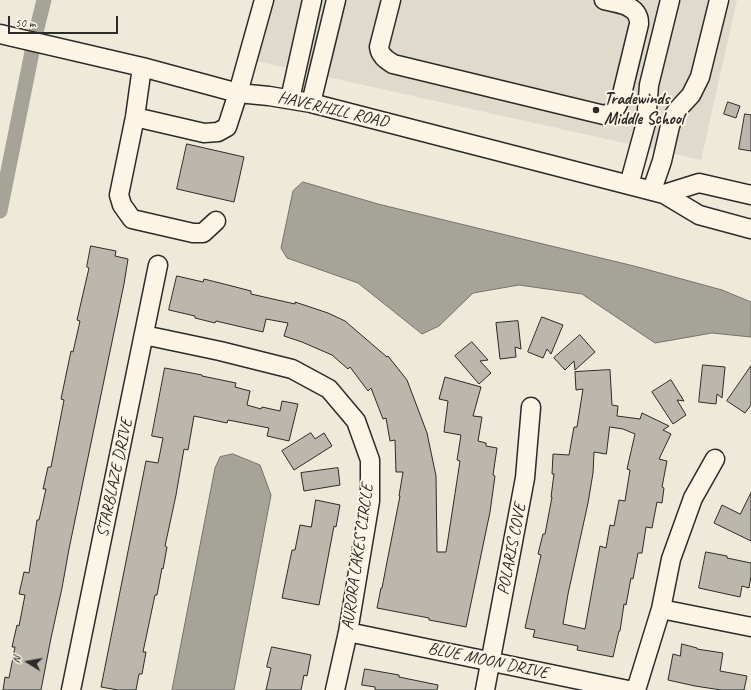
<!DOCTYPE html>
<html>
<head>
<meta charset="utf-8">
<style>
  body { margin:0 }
  #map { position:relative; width:751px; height:690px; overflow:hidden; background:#efe9da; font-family:Caveat,sans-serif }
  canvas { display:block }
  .north { position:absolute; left:8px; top:642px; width:40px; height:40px; -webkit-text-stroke:3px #fcf5e5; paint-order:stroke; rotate:281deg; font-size:11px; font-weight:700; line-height:16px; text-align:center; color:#2b2b2b }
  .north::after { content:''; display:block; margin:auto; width:14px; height:18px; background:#2b2b2b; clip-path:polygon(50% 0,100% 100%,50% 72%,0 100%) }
  .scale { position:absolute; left:8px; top:16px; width:110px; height:18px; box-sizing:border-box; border:2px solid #2b2b2b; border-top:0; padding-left:5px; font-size:12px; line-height:14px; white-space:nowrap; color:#2b2b2b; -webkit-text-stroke:3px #fcf5e5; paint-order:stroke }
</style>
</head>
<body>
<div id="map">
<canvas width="751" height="690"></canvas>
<div class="north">N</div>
<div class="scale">50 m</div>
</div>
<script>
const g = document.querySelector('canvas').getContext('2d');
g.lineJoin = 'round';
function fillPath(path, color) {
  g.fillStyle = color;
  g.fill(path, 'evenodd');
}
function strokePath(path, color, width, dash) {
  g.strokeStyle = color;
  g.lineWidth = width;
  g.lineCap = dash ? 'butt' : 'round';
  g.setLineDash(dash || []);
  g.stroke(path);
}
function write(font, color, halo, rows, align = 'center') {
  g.font = font + ' Caveat,sans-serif';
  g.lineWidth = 4;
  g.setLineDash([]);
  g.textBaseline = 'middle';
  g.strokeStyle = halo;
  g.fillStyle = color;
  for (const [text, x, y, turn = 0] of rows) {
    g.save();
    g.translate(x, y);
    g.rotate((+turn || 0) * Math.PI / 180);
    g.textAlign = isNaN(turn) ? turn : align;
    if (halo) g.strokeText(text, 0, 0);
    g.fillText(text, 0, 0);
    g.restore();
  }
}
fillPath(new Path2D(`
  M 271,0 L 737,0 L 701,160 L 256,61 Z`), '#e0dacc');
const water = new Path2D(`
  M 303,182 L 378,204 L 638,267 L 722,290 L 751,302 L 751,337 L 712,333 L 655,343 L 582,294 L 519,285 L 473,293 L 439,326 L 422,334 L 358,283 L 287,258 L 281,248 L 293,191 Z
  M 233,454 L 260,465 L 271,495 L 234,690 L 172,690 L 215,468 L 220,457 Z`);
fillPath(water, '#a6a399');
strokePath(water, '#75736d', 1);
strokePath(new Path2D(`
  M 0,211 L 36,32 L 44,0`), '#a6a399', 15);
const building = new Path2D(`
  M 728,102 L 740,106 L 736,118 L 724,114 Z
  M 745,114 L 751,115 L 751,151 L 739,149 Z
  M 187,144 L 244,157 L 234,202 L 177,189 Z
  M 91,246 L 116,251 L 115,256 L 128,259 L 124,284 L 69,549 L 62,588 L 51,638 L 41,690 L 3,690 L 5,677 L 9,678 L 15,647 L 12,647 L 17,625 L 19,626 L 25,595 L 19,594 L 24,572 L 29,573 L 37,520 L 39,520 L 46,489 L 43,489 L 48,467 L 51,467 L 64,400 L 61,399 L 71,351 L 73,352 L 80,321 L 77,320 L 89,268 L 87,267 Z
  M 177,276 L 203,282 L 204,279 L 224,284 L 251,291 L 251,294 L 295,304 L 295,302 L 328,313 L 345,321 L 387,357 L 388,356 L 407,380 L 427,433 L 436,476 L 437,552 L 446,552 L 460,461 L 457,460 L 461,435 L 444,432 L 448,401 L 439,399 L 445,377 L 481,387 L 473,416 L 482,417 L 478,441 L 486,443 L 486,446 L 497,448 L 493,475 L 495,476 L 490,512 L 466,627 L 429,620 L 429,618 L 377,608 L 381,588 L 382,588 L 387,562 L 400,496 L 399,496 L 403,472 L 396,472 L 395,440 L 390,441 L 386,418 L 383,419 L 371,388 L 368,391 L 350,367 L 348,369 L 332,355 L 302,342 L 284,336 L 288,323 L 266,319 L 263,332 L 216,321 L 215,323 L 195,318 L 195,316 L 169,310 Z
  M 542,317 L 563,325 L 551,354 L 547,349 L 543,358 L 528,352 Z
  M 518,321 L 521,349 L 515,347 L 516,357 L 500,359 L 496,323 Z
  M 580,335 L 595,352 L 575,370 L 574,361 L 565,370 L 554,358 Z
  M 472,342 L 488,360 L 480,361 L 491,373 L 479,384 L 455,356 Z
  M 703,365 L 725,367 L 722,398 L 717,394 L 716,404 L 699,402 Z
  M 751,366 L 751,405 L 745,413 L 727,401 Z
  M 165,368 L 202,375 L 202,376 L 236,383 L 235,387 L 250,391 L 247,405 L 261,409 L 262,407 L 280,411 L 282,401 L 298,404 L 289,441 L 267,436 L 269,428 L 228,420 L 227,423 L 194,416 L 188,450 L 184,449 L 176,495 L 165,546 L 167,547 L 163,569 L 162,568 L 157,595 L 155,595 L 143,652 L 146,652 L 142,674 L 139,674 L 136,690 L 118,690 L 101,687 L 146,461 L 158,463 L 163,438 L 152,436 Z
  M 610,370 L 612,405 L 618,406 L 617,416 L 640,419 L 642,413 L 669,426 L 663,430 L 671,434 L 659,459 L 667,461 L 662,487 L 664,488 L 662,503 L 657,502 L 652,528 L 646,527 L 642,553 L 638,553 L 633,579 L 631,578 L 626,605 L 624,604 L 620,631 L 619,631 L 613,657 L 577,650 L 578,646 L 533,637 L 535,630 L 525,628 L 541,555 L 538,554 L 543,534 L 545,534 L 552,497 L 551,497 L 554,474 L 552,474 L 553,454 L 569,455 L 574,427 L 577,427 L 583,389 L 576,390 L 575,372 ZM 610,427 L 623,429 L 635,434 L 627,469 L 630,470 L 625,501 L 619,500 L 614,526 L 610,525 L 606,548 L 600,546 L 585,629 L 563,624 L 568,594 L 588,503 L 593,473 L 594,452 L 606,454 Z
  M 671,380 L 684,401 L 677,400 L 686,415 L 673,424 L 652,392 Z
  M 311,433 L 315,439 L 324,433 L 332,446 L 294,470 L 282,451 Z
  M 338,468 L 340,485 L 304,491 L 301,473 Z
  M 751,493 L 751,541 L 714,523 L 722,505 L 740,514 Z
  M 316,500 L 340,505 L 336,527 L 334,526 L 319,605 L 282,598 L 292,550 L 295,550 L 300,525 L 311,527 Z
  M 706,552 L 727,556 L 727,558 L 751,563 L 751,576 L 749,588 L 742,586 L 740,597 L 699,588 Z
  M 682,644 L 697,648 L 697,649 L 723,653 L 720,671 L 747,676 L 744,690 L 721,690 L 695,686 L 668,680 L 673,654 L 680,656 Z
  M 272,647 L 311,655 L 307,676 L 304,675 L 301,690 L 266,690 L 271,668 L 267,667 Z
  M 365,669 L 399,675 L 399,677 L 438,685 L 437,690 L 375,690 L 375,687 L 362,685 Z`);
fillPath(building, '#bcb7ac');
strokePath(building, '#2b2b2b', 1);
const minor = new Path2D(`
  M 391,0 L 379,47 C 380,55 385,59 393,64 L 604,115 C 616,112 618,105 622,94 L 639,24 C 639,21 639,19 638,17 C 634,4 615,3 604,0
  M 0,34 L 142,67 L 238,93 L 269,96 L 311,103 L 664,194 L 699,215 L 751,229
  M 142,67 L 135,117 L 119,195 L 122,205 L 132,219 L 193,233 L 203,233 L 216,221
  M 290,99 L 312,0
  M 311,103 L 336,0
  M 135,117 L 204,133 L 218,132 L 227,127 L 238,93 L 264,0
  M 629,185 L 646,123 L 649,85 L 670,0
  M 652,190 L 662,161 L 670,126 L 674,115 L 679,108 L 691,95 L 700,77 L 719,0
  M 664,194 L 699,183 L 751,195
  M 144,335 L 220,351 L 292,369 L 329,389 L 356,421 L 370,460 L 370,501 L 348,632 L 335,690
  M 661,609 L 751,627
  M 348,632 L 628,690
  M 71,690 L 158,265
  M 485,690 L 525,478 L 531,407
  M 636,690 L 661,609 L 671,559 L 693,498 L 715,459`);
strokePath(minor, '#2b2b2b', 21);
strokePath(minor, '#fcf5e5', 18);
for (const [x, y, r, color] of [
  [596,110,4,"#2b2b2b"]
]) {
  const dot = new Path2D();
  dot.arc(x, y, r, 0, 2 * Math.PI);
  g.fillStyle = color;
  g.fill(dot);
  strokePath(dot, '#fcf5e5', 1.5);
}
write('bold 17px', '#2b2b2b', '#fcf5e5', [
  ["Tradewinds",604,100],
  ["Middle School",604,120]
], 'left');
write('17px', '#2b2b2b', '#fcf5e5', [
  ["HAVERHILL ROAD",333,110,13],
  ["STARBLAZE DRIVE",115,478,-78],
  ["POLARIS COVE",512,549,-79],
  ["AURORA LAKES CIRCLE",358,557,-82],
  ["BLUE MOON DRIVE",488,661,12]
]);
</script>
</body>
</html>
